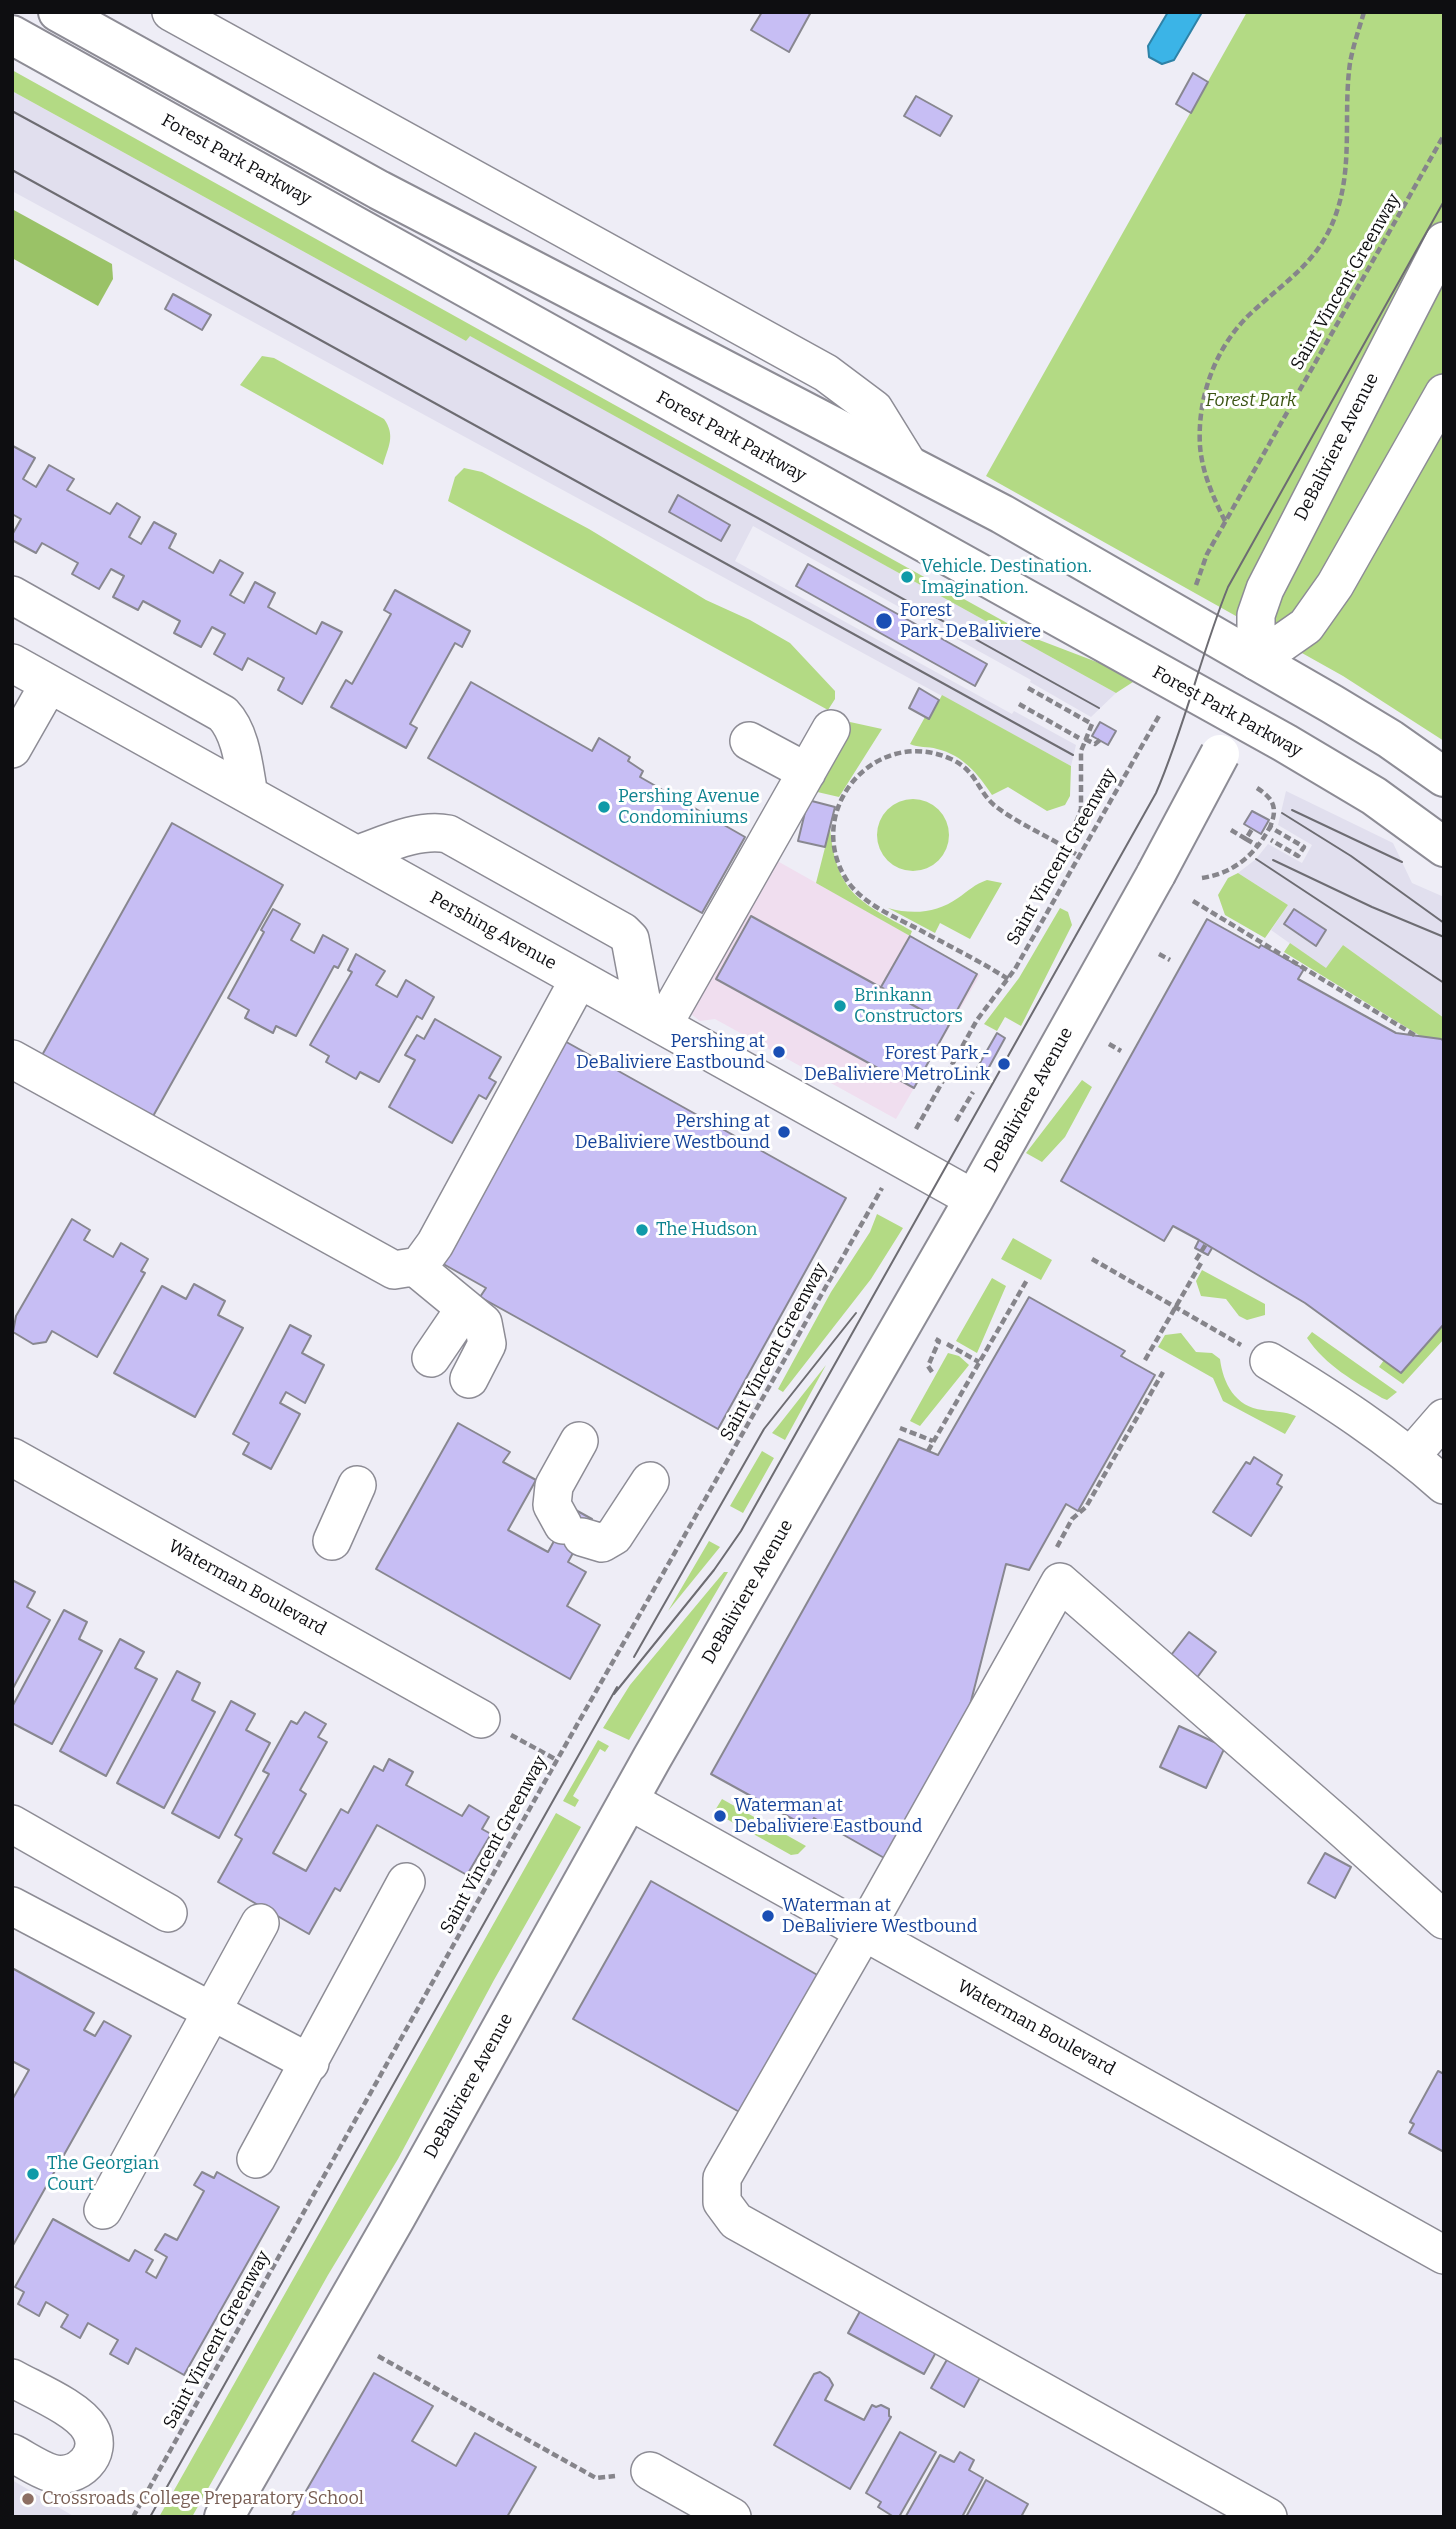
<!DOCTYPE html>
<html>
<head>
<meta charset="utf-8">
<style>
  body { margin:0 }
  #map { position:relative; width:1456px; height:2529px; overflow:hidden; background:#eeedf6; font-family:Bitter,serif }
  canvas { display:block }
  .frame { position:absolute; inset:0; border:14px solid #0e0e11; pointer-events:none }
</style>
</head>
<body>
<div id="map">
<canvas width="1456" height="2529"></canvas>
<div class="frame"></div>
</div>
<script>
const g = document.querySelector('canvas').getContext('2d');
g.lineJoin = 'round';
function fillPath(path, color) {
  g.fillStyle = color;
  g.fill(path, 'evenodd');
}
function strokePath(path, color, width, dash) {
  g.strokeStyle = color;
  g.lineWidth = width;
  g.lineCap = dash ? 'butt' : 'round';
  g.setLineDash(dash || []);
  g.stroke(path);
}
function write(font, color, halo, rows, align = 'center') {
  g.font = font + ' Bitter,serif';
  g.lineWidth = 6;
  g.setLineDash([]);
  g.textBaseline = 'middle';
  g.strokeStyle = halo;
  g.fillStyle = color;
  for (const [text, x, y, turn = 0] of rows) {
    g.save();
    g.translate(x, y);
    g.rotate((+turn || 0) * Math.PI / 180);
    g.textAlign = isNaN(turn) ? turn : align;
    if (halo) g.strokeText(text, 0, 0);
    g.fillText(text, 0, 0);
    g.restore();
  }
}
fillPath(new Path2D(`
  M 772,858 L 980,975 L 896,1119 L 715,1019 L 700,1021 L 691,1014 L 688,1006 Z`), '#f0deef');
fillPath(new Path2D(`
  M 12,91 L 466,341 L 469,335 L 1116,693 L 1091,717 L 1030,682 L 1031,680 L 753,526 L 735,561 L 1012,714 L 1014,711 L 1076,745 L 1071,766 L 12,191 Z
  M 1286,791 L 1393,843 L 1412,883 L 1444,897 L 1444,1018 L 1343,945 L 1326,969 L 1271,930 L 1288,905 L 1238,873 L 1256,859 L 1268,844 L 1302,863 L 1312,845 L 1278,825 Z
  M 12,2480 L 75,2517 L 12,2517 Z`), '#e1dfee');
fillPath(new Path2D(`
  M 1247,12 L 1444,12 L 1444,741 L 1343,676 L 986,476 Z
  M 12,70 L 1034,638 L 1102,664 L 1133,682 L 1116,693 L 470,336 L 466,341 L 12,91 Z
  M 262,356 L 274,358 L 384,419 C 396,436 388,447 383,465 L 240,385 Z
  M 464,468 L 482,472 L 589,529 L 706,600 L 750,620 L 790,643 L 835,691 L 835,699 L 828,710 L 448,501 L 455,477 Z
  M 942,695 L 1071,766 L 1070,796 L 1065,805 L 1047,811 L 1008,787 L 992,795 C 978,774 963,755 937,749 C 928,746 918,748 910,744 L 925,717 L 929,719 Z
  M 850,722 L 882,729 L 839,797 L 813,791 Z
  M877 835a36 36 0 1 1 72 0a36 36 0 1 1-72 0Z
  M 830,828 C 836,893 859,901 912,931 L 910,936 L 816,883 Z
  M 1238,873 L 1288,905 L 1265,938 L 1225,915 L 1218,895 L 1228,878 Z
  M 987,880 L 1002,883 L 970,939 L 940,923 L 935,933 L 888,908 C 913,915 937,913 958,898 C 968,891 975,884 987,880 Z
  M 1060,908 L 1068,912 L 1072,925 L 1021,1026 L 1005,1017 L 997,1031 L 984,1024 L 1019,978 Z
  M 1290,943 L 1326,968 L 1343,945 L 1444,1018 L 1444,1041 L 1422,1037 L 1284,952 Z
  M 1082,1080 L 1092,1087 L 1065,1137 L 1042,1162 L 1026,1153 Z
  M 877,1214 L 903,1228 L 871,1279 L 783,1392 L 778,1389 L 831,1292 L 870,1232 Z
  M 1013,1238 L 1052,1260 L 1041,1280 L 1001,1259 Z
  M 1202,1270 L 1265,1304 L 1265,1315 L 1247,1320 L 1239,1316 L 1226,1299 L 1201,1296 L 1196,1281 Z
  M 992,1278 L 1006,1286 L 977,1353 L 956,1341 Z
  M 1444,1324 L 1444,1339 L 1403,1384 L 1379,1367 L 1384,1360 L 1401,1373 Z
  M 1312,1332 L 1397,1392 L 1387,1400 L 1382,1398 C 1354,1381 1326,1366 1307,1338 Z
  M 1181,1333 L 1196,1352 L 1212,1353 L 1220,1359 C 1223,1383 1235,1407 1263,1410 C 1275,1412 1284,1411 1296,1416 L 1285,1434 L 1223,1401 L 1213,1378 L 1158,1347 L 1165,1335 Z
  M 948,1353 L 959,1356 L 969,1365 L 920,1426 L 910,1421 Z
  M 826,1365 L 785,1440 L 772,1433 L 778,1426 Z
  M 762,1451 L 774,1458 L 743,1513 L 730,1506 Z
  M 709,1541 L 720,1547 L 668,1611 Z
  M 724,1572 L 728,1572 L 629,1740 L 603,1728 L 630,1685 Z
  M 598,1740 L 609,1746 L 605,1752 L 600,1749 L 573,1796 L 579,1800 L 575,1807 L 563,1801 Z
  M 722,1799 L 806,1846 L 798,1854 L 791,1855 L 714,1812 Z
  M 556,1813 L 581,1827 L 494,1980 L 398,2159 L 328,2275 L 192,2517 L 159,2517 Z`), '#b3da84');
fillPath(new Path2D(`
  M 12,209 L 112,264 L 113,279 L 98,306 L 12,258 Z`), '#9ac267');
const water = new Path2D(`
  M 1168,12 L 1198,12 L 1201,14 L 1174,60 L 1162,64 L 1149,57 L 1148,46 Z`);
fillPath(water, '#3bb4e7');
strokePath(water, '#2e82a7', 2);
const building = new Path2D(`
  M 762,12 L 811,12 L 789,52 L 751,30 Z
  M 1193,73 L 1208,82 L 1191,113 L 1176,104 Z
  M 916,96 L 952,116 L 940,136 L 904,116 Z
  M 173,294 L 211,315 L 202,330 L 165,309 Z
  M 13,446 L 35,458 L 23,479 L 36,487 L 49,465 L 74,479 L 67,490 L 110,514 L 117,503 L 140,517 L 129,537 L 141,544 L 154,522 L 176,534 L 169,548 L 213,573 L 220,560 L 243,573 L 230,595 L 244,603 L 255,582 L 275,593 L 268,607 L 316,634 L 322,622 L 342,632 L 302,704 L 278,690 L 284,678 L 248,658 L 242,670 L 214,654 L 225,634 L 212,627 L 201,647 L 174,633 L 180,621 L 143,601 L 138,610 L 113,597 L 124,576 L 111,569 L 99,589 L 72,574 L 78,563 L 42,543 L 36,553 L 12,540 L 12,535 L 21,519 L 12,514 Z
  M 678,495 L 730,525 L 721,541 L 669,512 Z
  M 808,564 L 987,664 L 975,686 L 796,586 Z
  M 395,590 L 470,631 L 462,647 L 455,643 L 410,724 L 417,728 L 406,748 L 331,707 L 346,680 L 352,684 L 391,614 L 384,610 Z
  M 471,682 L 592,751 L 599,738 L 630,757 L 628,761 L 643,771 L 640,777 L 745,837 L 702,913 L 428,758 Z
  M 919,688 L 939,700 L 929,719 L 909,708 Z
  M 1100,722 L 1116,731 L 1108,745 L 1092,736 Z
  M 808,800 L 835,807 L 825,847 L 798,841 Z
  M 1252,811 L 1269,820 L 1261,834 L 1244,824 Z
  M 172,823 L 283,885 L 152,1118 L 41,1057 Z
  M 273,909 L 300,924 L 291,940 L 314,953 L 323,935 L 348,949 L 338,968 L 334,966 L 296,1036 L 276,1026 L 273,1033 L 245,1018 L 249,1010 L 228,998 L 264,932 L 261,930 Z
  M 1294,909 L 1326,930 L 1316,946 L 1284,924 Z
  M 751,916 L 949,1025 L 914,1088 L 716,979 Z
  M 1207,919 L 1259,948 L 1261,945 L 1304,969 L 1298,979 L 1396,1033 L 1441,1039 L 1444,1041 L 1444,1324 L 1401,1373 L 1305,1303 L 1199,1240 L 1173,1226 L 1164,1241 L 1061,1181 Z
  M 910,936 L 977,974 L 949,1025 L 881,987 Z
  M 356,954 L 385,971 L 376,985 L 397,997 L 406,980 L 434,997 L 422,1019 L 417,1016 L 379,1082 L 360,1072 L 356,1079 L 326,1062 L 329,1056 L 310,1045 L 352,972 L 348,970 Z
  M 435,1019 L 501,1057 L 489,1078 L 496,1082 L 486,1099 L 479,1095 L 452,1143 L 389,1107 L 415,1060 L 405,1055 L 417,1035 L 424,1039 Z
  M 997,1033 L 1005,1038 L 982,1080 L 973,1075 Z
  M 561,1039 L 846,1198 L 718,1429 L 480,1297 L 486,1288 L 438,1261 Z
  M 72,1219 L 90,1230 L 84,1240 L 113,1257 L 121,1243 L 148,1259 L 141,1271 L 145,1273 L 97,1357 L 52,1331 L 46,1342 L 33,1344 L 13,1332 L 16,1316 Z
  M 1199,1240 L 1212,1248 L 1208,1255 L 1195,1248 Z
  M 194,1284 L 225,1301 L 218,1315 L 243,1328 L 195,1417 L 114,1373 L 162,1286 L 186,1299 Z
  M 1029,1297 L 1125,1351 L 1121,1356 L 1155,1375 L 1078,1511 L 1066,1504 L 1029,1570 L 1006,1564 L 968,1713 L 886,1859 L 814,1818 L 809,1828 L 711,1774 L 899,1439 L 938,1455 Z
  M 290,1325 L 311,1336 L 302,1353 L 324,1365 L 305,1403 L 286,1392 L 280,1403 L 300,1414 L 271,1469 L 243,1454 L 249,1443 L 233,1434 Z
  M 458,1423 L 510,1452 L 503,1462 L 536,1480 L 508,1530 L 548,1552 L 572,1508 L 592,1519 L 568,1562 L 586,1572 L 567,1606 L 600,1625 L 570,1679 L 376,1569 Z
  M 1254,1457 L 1282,1475 L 1277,1484 L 1282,1487 L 1251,1536 L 1213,1512 L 1246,1462 L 1250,1464 Z
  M 12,1580 L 35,1592 L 27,1607 L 50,1620 L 12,1690 Z
  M 64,1610 L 87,1622 L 79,1639 L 102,1651 L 52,1744 L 12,1723 L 12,1707 Z
  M 1189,1632 L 1216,1652 L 1196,1679 L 1168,1659 Z
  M 120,1639 L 144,1652 L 135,1668 L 157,1679 L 106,1776 L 60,1751 Z
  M 177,1671 L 200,1683 L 192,1700 L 215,1712 L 164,1808 L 117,1783 Z
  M 231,1701 L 255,1714 L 246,1730 L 270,1743 L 219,1838 L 172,1813 Z
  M 305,1712 L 326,1724 L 318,1737 L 327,1742 L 300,1790 L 306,1794 L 273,1853 L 306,1871 L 341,1809 L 348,1813 L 374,1766 L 383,1771 L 389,1759 L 413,1772 L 406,1785 L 462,1816 L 469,1805 L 489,1817 L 482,1829 L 491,1834 L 467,1875 L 377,1825 L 340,1891 L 335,1888 L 309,1934 L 218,1882 L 242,1839 L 235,1835 L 269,1774 L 263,1771 L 291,1721 L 297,1724 Z
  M 1179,1726 L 1225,1747 L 1206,1788 L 1160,1767 Z
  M 1325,1853 L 1351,1867 L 1335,1898 L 1308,1883 Z
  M 651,1881 L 821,1977 L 743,2114 L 573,2019 Z
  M 12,1968 L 94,2013 L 84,2030 L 95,2036 L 104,2021 L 131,2036 L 12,2247 L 12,2100 L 29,2070 L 12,2061 Z
  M 1438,2071 L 1444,2074 L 1444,2152 L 1409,2133 L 1414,2124 L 1410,2122 Z
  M 202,2172 L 214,2178 L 217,2172 L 279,2207 L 184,2375 L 136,2348 L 128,2364 L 110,2354 L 118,2340 L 88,2323 L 80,2338 L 61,2327 L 68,2315 L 46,2302 L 39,2316 L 18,2304 L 24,2292 L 15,2287 L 53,2219 L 129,2261 L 135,2250 L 153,2260 L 146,2272 L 156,2278 L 167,2257 L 155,2250 L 165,2234 L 177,2240 L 204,2191 L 194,2185 Z
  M 864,2304 L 940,2345 L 924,2374 L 848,2333 Z
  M 949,2356 L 982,2374 L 964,2407 L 931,2388 Z
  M 820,2372 L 829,2378 L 833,2385 L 825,2400 L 864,2420 L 872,2405 L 876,2407 L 881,2405 L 889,2409 L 889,2416 L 891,2417 L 850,2489 L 774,2445 L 814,2374 Z
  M 374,2373 L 433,2406 L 412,2441 L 456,2466 L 475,2433 L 536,2467 L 507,2517 L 291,2517 Z
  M 900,2432 L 936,2452 L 899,2517 L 894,2517 L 878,2507 L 881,2502 L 866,2493 Z
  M 960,2452 L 974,2460 L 969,2470 L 983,2478 L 962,2517 L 906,2516 L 940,2455 L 954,2462 Z
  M 986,2480 L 1028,2504 L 1021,2517 L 966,2517 Z`);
fillPath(building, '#c7bef4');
strokePath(building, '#888790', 2);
const minor = new Path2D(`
  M 171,12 L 826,373 L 874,409 L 908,464
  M 12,595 L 223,714 C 242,734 244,769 249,795
  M 1256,661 L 1256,615 L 1265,589 L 1444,241
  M 1256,661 L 1306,626 L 1335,585 L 1444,393
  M 12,663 L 974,1199
  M 749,741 L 807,772
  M 12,749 L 49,684
  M 356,855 C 384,845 418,828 448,834 L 623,932 L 630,939 L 644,1014
  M 663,1025 L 831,729
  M 12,1059 L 394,1270 L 419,1266 L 435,1244 L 579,979
  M 415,1267 L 483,1323 L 487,1344 L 469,1379
  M 431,1358 L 465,1308
  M 1269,1361 C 1330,1398 1390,1437 1444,1485
  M 1411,1456 L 1444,1418
  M 12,1457 L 481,1719
  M 563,1525 L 552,1505 L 554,1486 L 579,1441
  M 582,1537 L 602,1543 L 614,1536 L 650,1481
  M 332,1541 L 357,1485
  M 628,1800 L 1444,2255
  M 12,1824 L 168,1913
  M 12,1906 L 310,2063
  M 256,2159 L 406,1882
  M 103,2210 L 260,1923
  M 12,2378 C 33,2390 78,2408 90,2429 C 105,2454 77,2481 51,2473 C 38,2469 24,2459 12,2453
  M 650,2471 L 732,2517
  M 1268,2517 L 736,2221 L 722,2202 L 722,2178 L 864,1931 L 1060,1582 L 1344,1830 L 1444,1920`);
const major = new Path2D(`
  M 58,12 L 379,190 L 1002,514 L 1332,704 L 1390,739 L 1444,777
  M 12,35 L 1285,743 L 1374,796 L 1444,847
  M 224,2517 L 396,2217 L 652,1758 L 974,1199 L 1156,874`);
strokePath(minor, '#8d8c95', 40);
strokePath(major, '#8d8c95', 42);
strokePath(new Path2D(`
  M 1225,521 C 1213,497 1202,472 1200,446 C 1197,398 1215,348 1249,315 C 1285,281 1321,261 1337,211 C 1353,163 1343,113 1350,63 C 1353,46 1359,29 1364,12
  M 1196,585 L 1207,554 L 1444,135
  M 1028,688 L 1092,724 L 1081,751 L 1081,809 L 1077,820 L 1063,846 L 1079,856
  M 1019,704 L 1079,738
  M 1085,739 L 1095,744 L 1100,740
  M 1257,788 C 1274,799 1278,808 1270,827
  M 1231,830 L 1246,839 L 1252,829
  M 1246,839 L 1258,846
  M 1202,878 C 1234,873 1255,855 1270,827 L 1304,847 L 1298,856 L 1271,840
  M 1193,901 L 1416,1036
  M 1159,954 L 1170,960
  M 1008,979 C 980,961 949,946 920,930 C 895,917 862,904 846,879 C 803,809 876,725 951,759 C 977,771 977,790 994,805 C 1014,821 1041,833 1063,846
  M 1109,1044 L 1121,1051
  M 956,1121 L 973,1092
  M 916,1129 L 977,1020 L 1015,969 L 1160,714
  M 1092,1259 L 1241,1345
  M 1196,1260 L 1206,1244
  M 947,1344 L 979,1362
  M 1145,1360 L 1201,1263
  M 932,1372 L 928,1366 L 939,1341 L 934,1338
  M 900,1428 L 933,1441
  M 928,1451 L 1027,1280
  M 1057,1547 L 1072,1519 L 1086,1507 L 1163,1372
  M 511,1735 L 557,1760
  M 378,2356 L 596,2478 L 615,2476
  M 133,2517 L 557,1760 L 882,1188`), '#86858b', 4.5, [7, 3.5]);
strokePath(minor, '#fff', 37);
strokePath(major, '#fff', 38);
strokePath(new Path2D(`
  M 12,111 L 765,522 L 1099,708
  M 12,170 L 1073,755
  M 1292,810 L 1402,862
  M 1282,813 L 1351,856 L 1444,923
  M 1256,859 L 1444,983
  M 1273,860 L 1372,907 L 1444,937
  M 634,1657 L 764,1429 L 856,1313
  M 614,1694 L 714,1570 L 741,1531 L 1156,793 C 1185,726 1201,654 1228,587 L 1444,201
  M 150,2517 L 617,1687`), '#6d6c72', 2);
const majorBridge = new Path2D(`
  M 1156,874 L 1220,754`);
strokePath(majorBridge, '#8d8c95', 42, []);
strokePath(majorBridge, '#fff', 38);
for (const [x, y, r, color] of [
  [907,577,7,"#0f9aa8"],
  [884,621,9,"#1a4fb4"],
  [604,807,7,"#0f9aa8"],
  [840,1006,7,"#0f9aa8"],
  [779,1052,7,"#1a4fb4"],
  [1004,1064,7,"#1a4fb4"],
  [784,1132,7,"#1a4fb4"],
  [642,1230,7,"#0f9aa8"],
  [720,1816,7,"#1a4fb4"],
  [768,1916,7,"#1a4fb4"],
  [33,2174,7,"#0f9aa8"],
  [28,2499,7,"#8d6e63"]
]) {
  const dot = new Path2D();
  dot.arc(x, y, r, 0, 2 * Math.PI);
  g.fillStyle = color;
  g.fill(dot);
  strokePath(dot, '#fff', 2.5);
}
write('18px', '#0e0e11', '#fff', [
  ["Forest Park Parkway",236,160,29],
  ["Saint Vincent Greenway",1346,282,-60],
  ["Forest Park Parkway",731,437,29],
  ["DeBaliviere Avenue",1337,447,-63],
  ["Forest Park Parkway",1227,712,29],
  ["Saint Vincent Greenway",1062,857,-60],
  ["Pershing Avenue",493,931,29],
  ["DeBaliviere Avenue",1029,1100,-61],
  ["Saint Vincent Greenway",774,1352,-61],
  ["Waterman Boulevard",247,1588,29],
  ["DeBaliviere Avenue",748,1592,-60],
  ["Saint Vincent Greenway",494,1845,-61],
  ["Waterman Boulevard",1036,2028,29],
  ["DeBaliviere Avenue",469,2086,-61],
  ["Saint Vincent Greenway",217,2340,-61]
]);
write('italic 18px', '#3a5413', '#fff', [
  ["Forest Park",1251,401]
]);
write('18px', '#0d838f', '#fff', [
  ["Vehicle. Destination.",921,567],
  ["Imagination.",921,588],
  ["Pershing Avenue",618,797],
  ["Condominiums",618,818],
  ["Brinkann",854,996],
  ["Constructors",854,1017],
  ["The Hudson",656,1230],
  ["The Georgian",47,2164],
  ["Court",47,2185]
], 'left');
write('18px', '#164399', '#fff', [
  ["Forest",900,611],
  ["Park-DeBaliviere",900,632],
  ["Pershing at",765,1042,"right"],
  ["DeBaliviere Eastbound",765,1063,"right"],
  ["Forest Park -",990,1054,"right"],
  ["DeBaliviere MetroLink",990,1075,"right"],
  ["Pershing at",770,1122,"right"],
  ["DeBaliviere Westbound",770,1143,"right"],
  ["Waterman at",734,1806],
  ["Debaliviere Eastbound",734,1827],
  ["Waterman at",782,1906],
  ["DeBaliviere Westbound",782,1927]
], 'left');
write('18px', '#785e54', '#fff', [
  ["Crossroads College Preparatory School",42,2499]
], 'left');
</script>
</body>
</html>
